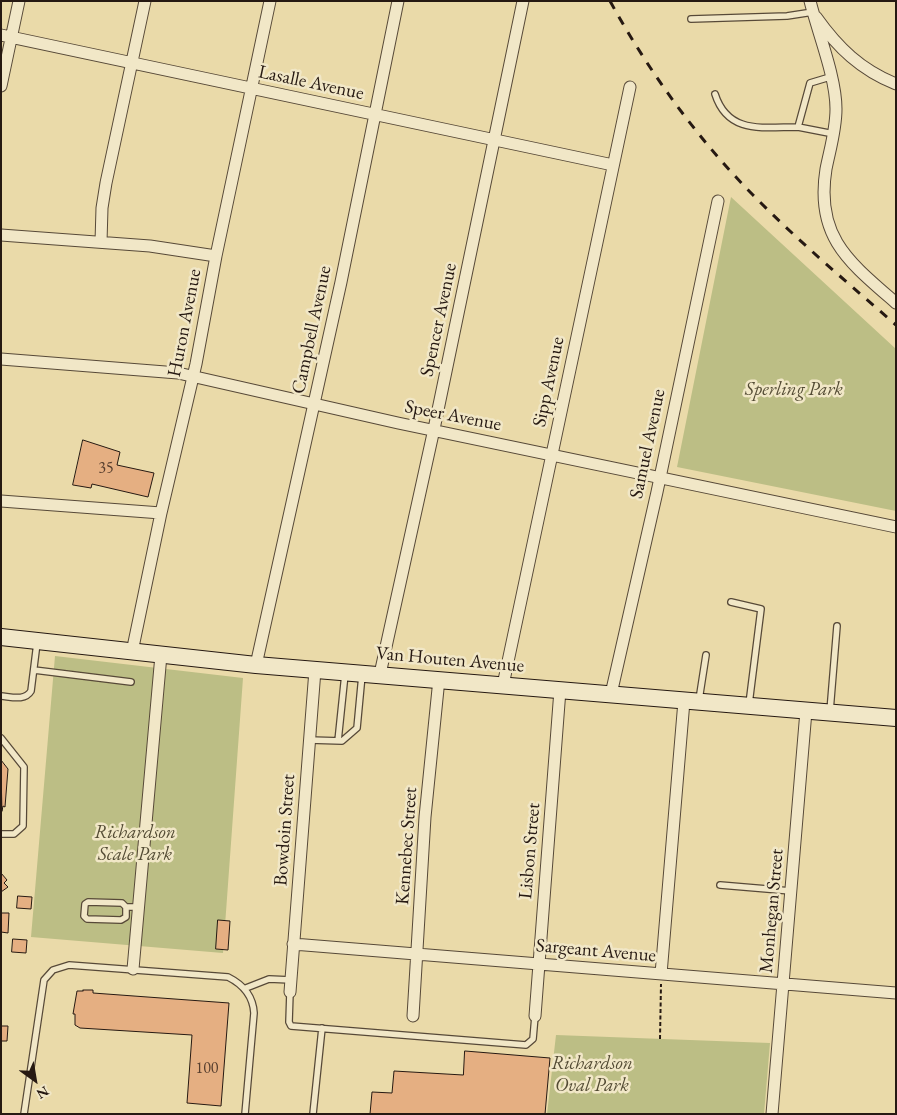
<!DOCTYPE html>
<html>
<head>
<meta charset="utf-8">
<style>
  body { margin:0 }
  #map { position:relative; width:897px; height:1115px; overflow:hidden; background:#eadaa9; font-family:"EB Garamond",serif }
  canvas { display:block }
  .frame { position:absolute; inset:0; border:2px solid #261912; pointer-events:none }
  .north { position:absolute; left:10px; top:1055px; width:50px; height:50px; -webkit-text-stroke:4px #f1e7c7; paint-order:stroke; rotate:148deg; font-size:14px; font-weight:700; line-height:20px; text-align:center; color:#261912 }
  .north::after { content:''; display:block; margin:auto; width:18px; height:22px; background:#261912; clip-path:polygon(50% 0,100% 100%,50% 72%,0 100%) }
</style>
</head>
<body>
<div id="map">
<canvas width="897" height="1115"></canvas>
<div class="frame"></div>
<div class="north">N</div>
</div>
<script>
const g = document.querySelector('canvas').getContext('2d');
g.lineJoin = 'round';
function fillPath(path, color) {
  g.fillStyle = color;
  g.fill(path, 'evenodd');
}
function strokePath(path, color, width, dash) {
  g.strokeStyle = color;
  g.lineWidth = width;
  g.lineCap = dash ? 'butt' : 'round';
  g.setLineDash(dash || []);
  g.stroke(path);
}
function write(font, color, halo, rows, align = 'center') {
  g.font = font + ' "EB Garamond",serif';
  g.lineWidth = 5;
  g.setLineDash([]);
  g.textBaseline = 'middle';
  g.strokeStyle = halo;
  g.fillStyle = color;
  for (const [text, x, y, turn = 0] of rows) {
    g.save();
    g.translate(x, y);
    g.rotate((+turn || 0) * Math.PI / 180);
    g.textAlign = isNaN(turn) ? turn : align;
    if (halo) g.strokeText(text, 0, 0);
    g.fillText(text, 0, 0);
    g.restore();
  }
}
fillPath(new Path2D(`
  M 731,197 L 896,349 L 896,511 L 677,467 Z
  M 55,656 L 243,678 L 223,953 L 31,937 Z
  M 556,1035 L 770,1043 L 764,1114 L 547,1114 Z`), '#bcbe85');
const building = new Path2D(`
  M 83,440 L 120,452 L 117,465 L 154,473 L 148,497 L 92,484 L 91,488 L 73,485 Z
  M 1,760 L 8,769 L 5,807 L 3,806 L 2,811 Z
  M 1,873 L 7,880 L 4,883 L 8,887 L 1,892 Z
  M 18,896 L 32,897 L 31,909 L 17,908 Z
  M 1,913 L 9,913 L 8,933 L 1,932 Z
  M 218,920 L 230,921 L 228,950 L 216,949 Z
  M 13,939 L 27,940 L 26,953 L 12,952 Z
  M 83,990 L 93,990 L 93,993 L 229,1003 L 221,1106 L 187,1103 L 192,1035 L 80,1028 L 75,1025 L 75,1014 L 73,1014 L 77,991 L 83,991 Z
  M 1,1026 L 8,1026 L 7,1041 L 1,1041 Z
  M 465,1051 L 550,1058 L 545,1114 L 370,1114 L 372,1092 L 392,1093 L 394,1071 L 463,1075 Z`);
fillPath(building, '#e5af82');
strokePath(building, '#261912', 1);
const lane = new Path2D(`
  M 691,19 L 787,16 L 813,12
  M 830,77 L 810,83 L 798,127 L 834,134
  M 715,94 C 728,135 764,127 798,127
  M 731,602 L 761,609 L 749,704
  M 34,670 L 131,682
  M 1,696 C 12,697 25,701 31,691 L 37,643
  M 699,700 L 706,655
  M 830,711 L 837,626
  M 1,738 L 24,767 L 23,826 L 14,834 L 1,834
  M 309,740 L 342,741 L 357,728 L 362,675
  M 338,741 L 345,674
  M 720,885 L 791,891
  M 126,907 L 126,917 L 121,920 L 87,919 L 84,916 L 85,904 L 88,902 L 122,903 L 126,907 L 138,907
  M 246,988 L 269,979 L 291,980
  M 290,992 L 289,1022 L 291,1026 L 526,1045 L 533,1039 L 535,1016
  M 24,1114 L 44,980 L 53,970 L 69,965 L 228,977 C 244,985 253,996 254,1013 L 245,1114
  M 313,1114 L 322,1028`);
const street = new Path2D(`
  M 810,1 C 818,33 836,77 836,109 C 836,130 830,149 826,169 C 815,237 849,262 896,303
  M 816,17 C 838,48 861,70 896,84
  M 1,35 L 613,165
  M 1,86 L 19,1
  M 1,235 L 150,246 L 216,256
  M 101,242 L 102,208 L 106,183 L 145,1
  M 1,359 L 178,373 L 398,423 L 896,527
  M 1,501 L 161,513
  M 132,652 L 161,513 L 196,364 L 216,256 L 270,1
  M 256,665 L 341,282 L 398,1
  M 380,674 L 434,429 L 523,1
  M 503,685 L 630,87
  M 611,694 L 657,492 L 718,201
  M 293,944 L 896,993
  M 133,969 L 161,655
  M 661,974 L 684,701
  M 290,992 L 315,670
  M 413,1016 L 425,817 L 439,679
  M 535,1016 L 560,690
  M 772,1114 L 806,711`);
const secondary = new Path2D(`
  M 1,637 L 256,665 L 896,718`);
strokePath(lane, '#574938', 8);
strokePath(street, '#574938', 13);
strokePath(secondary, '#261912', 18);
strokePath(new Path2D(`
  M 660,1039 L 661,984`), '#261912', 2, [4, 2.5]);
strokePath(lane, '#f1e7c7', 5.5);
strokePath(street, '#f1e7c7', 11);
strokePath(secondary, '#f1e7c7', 16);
strokePath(new Path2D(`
  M 610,1 C 649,72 697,138 753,195 C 798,241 848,283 896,325`), '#261912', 3, [9, 9]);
write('16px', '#563e2e', null, [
  ["35",106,469],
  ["100",207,1069]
]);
write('19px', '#261912', '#f1e7c7', [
  ["Lasalle Avenue",311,83,12],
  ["Spencer Avenue",439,320,-78],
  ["Huron Avenue",185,323,-79],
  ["Campbell Avenue",312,330,-78],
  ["Sipp Avenue",549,382,-78],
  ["Speer Avenue",453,416,11],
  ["Samuel Avenue",648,444,-78],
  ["Van Houten Avenue",450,660,5],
  ["Bowdoin Street",285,830,-86],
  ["Kennebec Street",407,846,-86],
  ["Lisbon Street",530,851,-85],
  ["Monhegan Street",772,911,-85],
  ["Sargeant Avenue",596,951,5]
]);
write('italic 19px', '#534b34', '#f1e7c7', [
  ["Sperling Park",794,390],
  ["Richardson",135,833],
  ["Scale Park",135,855],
  ["Richardson",592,1064],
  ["Oval Park",592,1086]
]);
</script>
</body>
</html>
